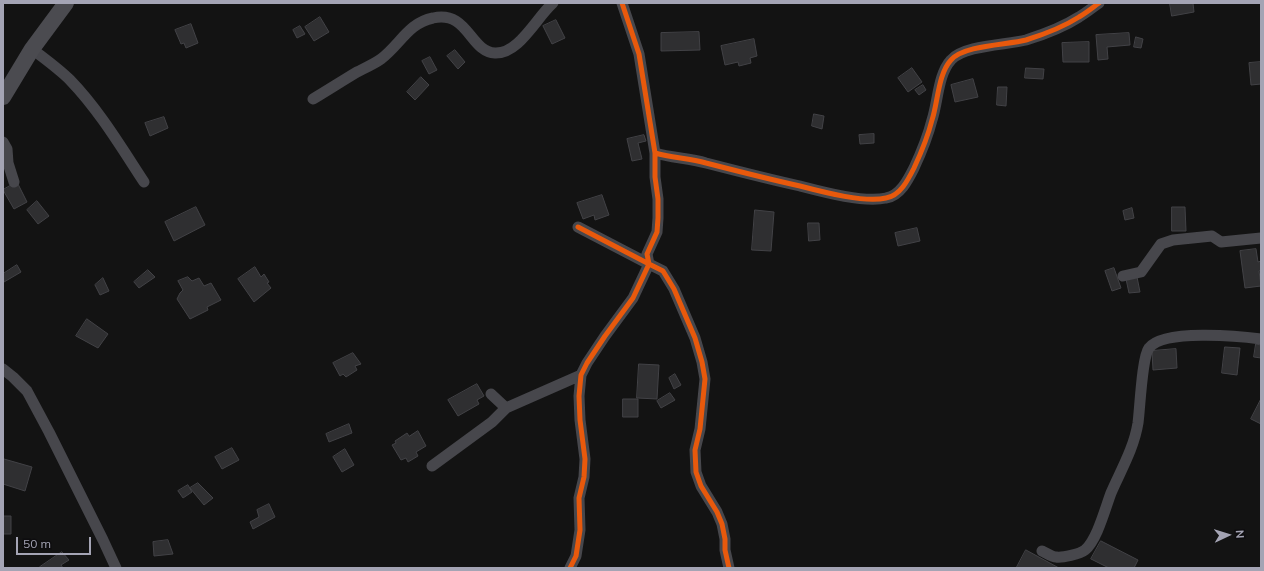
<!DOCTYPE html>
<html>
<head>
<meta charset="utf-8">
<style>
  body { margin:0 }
  #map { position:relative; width:1264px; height:571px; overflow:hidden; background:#131313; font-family:Mulish,sans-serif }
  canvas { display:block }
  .frame { position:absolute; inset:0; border:4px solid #a4a4b4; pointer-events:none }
  .north { position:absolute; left:1208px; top:515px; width:40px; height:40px; -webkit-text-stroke:3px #0e0d0f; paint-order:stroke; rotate:86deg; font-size:11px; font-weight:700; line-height:16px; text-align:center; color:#a4a4b4 }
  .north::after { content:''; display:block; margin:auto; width:14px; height:18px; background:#a4a4b4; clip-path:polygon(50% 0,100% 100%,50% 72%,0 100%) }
  .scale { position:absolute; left:16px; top:537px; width:75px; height:18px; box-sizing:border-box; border:2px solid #a4a4b4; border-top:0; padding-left:5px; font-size:12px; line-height:14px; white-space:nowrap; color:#a4a4b4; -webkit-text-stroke:3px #0e0d0f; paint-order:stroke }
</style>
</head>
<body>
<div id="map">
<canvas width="1264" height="571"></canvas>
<div class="frame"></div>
<div class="north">N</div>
<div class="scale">50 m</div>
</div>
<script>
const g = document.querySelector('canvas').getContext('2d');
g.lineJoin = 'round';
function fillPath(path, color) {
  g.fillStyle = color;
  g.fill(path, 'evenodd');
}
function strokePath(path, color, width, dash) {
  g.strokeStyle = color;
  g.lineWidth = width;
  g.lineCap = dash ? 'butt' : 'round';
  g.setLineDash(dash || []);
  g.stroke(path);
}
const building = new Path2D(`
  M 1170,3 L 1193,3 L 1194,12 L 1172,16 Z
  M 320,17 L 329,32 L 314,41 L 305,27 Z
  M 556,20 L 565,38 L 552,44 L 543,26 Z
  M 191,24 L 198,43 L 186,48 L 184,43 L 181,44 L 175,30 Z
  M 300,26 L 305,34 L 297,38 L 293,30 Z
  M 699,32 L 700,50 L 661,51 L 661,33 Z
  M 1129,33 L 1130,45 L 1107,47 L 1108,59 L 1098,60 L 1096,35 Z
  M 1136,37 L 1143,39 L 1141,48 L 1134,47 Z
  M 754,39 L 757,56 L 750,58 L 751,63 L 739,66 L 738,62 L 725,65 L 721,46 Z
  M 1089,42 L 1089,62 L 1063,62 L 1062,43 Z
  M 455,50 L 465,62 L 458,69 L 447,56 Z
  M 430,57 L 437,70 L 429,74 L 422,61 Z
  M 1261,62 L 1261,84 L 1251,85 L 1249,63 Z
  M 912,68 L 922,82 L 908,92 L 898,78 Z
  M 1026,68 L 1044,69 L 1043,79 L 1025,78 Z
  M 421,77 L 429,85 L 415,100 L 407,92 Z
  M 973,79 L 978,97 L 955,102 L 951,85 Z
  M 923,85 L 926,90 L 919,95 L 915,90 Z
  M 998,87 L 1007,87 L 1006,106 L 997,105 Z
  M 814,114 L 824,116 L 822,129 L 812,126 Z
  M 164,117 L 168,128 L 150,136 L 145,123 Z
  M 874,134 L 874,143 L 860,144 L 859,135 Z
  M 644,135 L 646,141 L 638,143 L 642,159 L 632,161 L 627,139 Z
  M 17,182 L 27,202 L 14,209 L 3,190 Z
  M 602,195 L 609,215 L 595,220 L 594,215 L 583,219 L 577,203 Z
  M 37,201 L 49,216 L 38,224 L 27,210 Z
  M 196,207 L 205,225 L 174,241 L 165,222 Z
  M 1172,207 L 1185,207 L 1186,231 L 1172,231 Z
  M 1132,208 L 1134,218 L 1125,220 L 1123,211 Z
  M 755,210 L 774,212 L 771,251 L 752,250 Z
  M 808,223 L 819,223 L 820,240 L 809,241 Z
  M 917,228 L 920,241 L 898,246 L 895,233 Z
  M 1256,249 L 1258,262 L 1261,261 L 1261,270 L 1259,271 L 1261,286 L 1245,288 L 1240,251 Z
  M 17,265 L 21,272 L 4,282 L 3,274 Z
  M 255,267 L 261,277 L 264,274 L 269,282 L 267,283 L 271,288 L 254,302 L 238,279 Z
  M 1114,268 L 1121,288 L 1112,291 L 1105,271 Z
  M 148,270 L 155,277 L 139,288 L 134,282 Z
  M 188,277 L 192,281 L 199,278 L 204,286 L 211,283 L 221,300 L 207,307 L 208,310 L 190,319 L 177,299 L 180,293 L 183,290 L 178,281 Z
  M 1137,277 L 1140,292 L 1129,293 L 1126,279 Z
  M 103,278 L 109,291 L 100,295 L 95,285 Z
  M 87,319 L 108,334 L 98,348 L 76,336 Z
  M 1256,344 L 1261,345 L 1261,358 L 1254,357 Z
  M 1225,347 L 1240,348 L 1237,375 L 1222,373 Z
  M 1176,349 L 1177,368 L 1153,370 L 1152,351 Z
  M 353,353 L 361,364 L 355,366 L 357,370 L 346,377 L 343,374 L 340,376 L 333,363 Z
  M 639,364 L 659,365 L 657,399 L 637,398 Z
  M 675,374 L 681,385 L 674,389 L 669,378 Z
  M 477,384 L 484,396 L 477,400 L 479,404 L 458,416 L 448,400 Z
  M 670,393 L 675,400 L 661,408 L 657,401 Z
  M 623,399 L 638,399 L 638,417 L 623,417 Z
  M 1261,399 L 1261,424 L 1251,419 Z
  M 349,424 L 352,433 L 329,442 L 326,434 Z
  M 418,431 L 426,446 L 416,452 L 418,456 L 408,462 L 406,458 L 401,460 L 392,445 L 396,443 L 395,441 L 407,433 L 409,436 Z
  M 232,448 L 239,460 L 222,469 L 215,457 Z
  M 345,449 L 354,465 L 342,472 L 333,457 Z
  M 4,459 L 32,467 L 25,491 L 3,484 Z
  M 198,483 L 213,498 L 204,505 L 190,488 Z
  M 188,485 L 192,492 L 183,498 L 178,491 Z
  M 269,504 L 275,517 L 253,529 L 250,522 L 259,517 L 257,510 Z
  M 3,516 L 11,516 L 11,534 L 3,534 Z
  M 168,540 L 173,554 L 154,556 L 153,542 Z
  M 1101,541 L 1138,560 L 1134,568 L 1109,568 L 1091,559 Z
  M 1026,550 L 1059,568 L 1019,568 L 1017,567 Z
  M 62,552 L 69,560 L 61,565 L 63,568 L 41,568 L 40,567 Z`);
fillPath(building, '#2f2f31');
strokePath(building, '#424246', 1);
strokePath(new Path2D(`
  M 622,3 L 639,54 L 655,153 L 655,177 L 658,199 L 658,218 L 657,232 L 647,254 L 649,264 L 663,271 L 674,289 L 695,338 L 702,362 L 705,379 L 700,429 L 695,450 L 696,472 L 701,486 L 717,512 L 722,524 L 725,539 L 725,550 L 729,568
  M 32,49 C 45,59 59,69 70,80 C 99,110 121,147 144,182
  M 313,99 C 328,90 342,81 357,72 C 365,68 374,64 381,59 C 400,45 408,23 433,18 C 468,10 470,52 495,53 C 519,54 536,18 553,3
  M 3,142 L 7,149 L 8,163 L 14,182
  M 655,153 C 672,158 689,158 706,163 C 737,171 768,179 800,186 C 823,192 864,203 886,198 C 900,196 908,180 914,168 C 921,153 928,136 932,120 C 938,102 938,74 951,60 C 964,45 1007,45 1026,40 C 1042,35 1065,26 1079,17 C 1086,13 1092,8 1099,3
  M 1123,276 L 1141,272 L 1161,244 L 1173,240 L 1212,236 L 1221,242 L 1261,238
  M 3,369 L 13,377 L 27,391 L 49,432 L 103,540 L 116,568
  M 491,394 L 506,408
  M 432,466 L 492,422 L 506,408 L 581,375
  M 1042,551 C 1046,553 1052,557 1056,557 C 1062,558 1080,554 1085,550 C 1097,540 1105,509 1111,493 C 1121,470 1134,448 1138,423 C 1140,408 1142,357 1149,348 C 1163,329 1239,336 1261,339
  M 570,568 L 576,556 L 580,530 L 579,498 L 584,477 L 585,459 L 580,420 L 579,396 L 581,375 L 587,363 L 605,336 L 633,298 L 649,264 L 578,227`), '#47474c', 11);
strokePath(new Path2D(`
  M 3,97 L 32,49 L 66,3`), '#4b4b50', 16);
strokePath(new Path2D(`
  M 622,3 L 639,54 L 655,153 L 655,177 L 658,199 L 658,218 L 657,232 L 647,254 L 649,264 L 663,271 L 674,289 L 695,338 L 702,362 L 705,379 L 700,429 L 695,450 L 696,472 L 701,486 L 717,512 L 722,524 L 725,539 L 725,550 L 729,568
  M 655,153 C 672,158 689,158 706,163 C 737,171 768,179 800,186 C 823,192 864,203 886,198 C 900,196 908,180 914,168 C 921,153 928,136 932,120 C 938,102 938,74 951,60 C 964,45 1007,45 1026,40 C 1042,35 1065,26 1079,17 C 1086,13 1092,8 1099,3
  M 570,568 L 576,556 L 580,530 L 579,498 L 584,477 L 585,459 L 580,420 L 579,396 L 581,375 L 587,363 L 605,336 L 633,298 L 649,264 L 578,227`), '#e8590c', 5);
</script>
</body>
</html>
